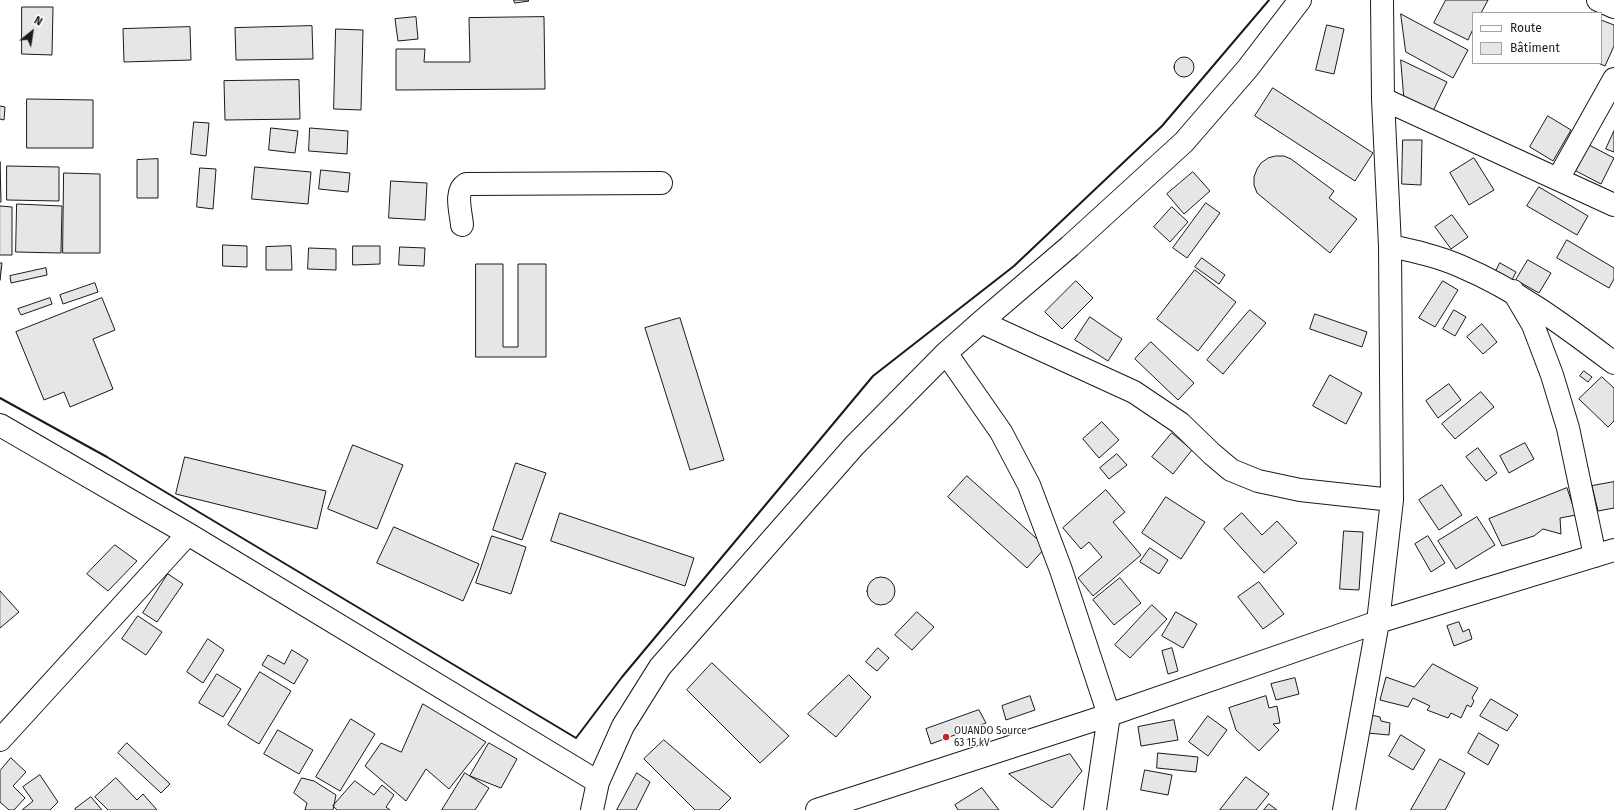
<!DOCTYPE html>
<html>
<head>
<meta charset="utf-8">
<style>
  body { margin:0 }
  #map { position:relative; width:1614px; height:810px; overflow:hidden; background:#fff; font-family:"Fira Sans",sans-serif }
  canvas { display:block }
  .legend { position:absolute; left:1472px; top:12px; width:130px; height:52px; box-sizing:border-box; background:#fff; border:1px solid #a3a3a3; margin:0; padding:5px 7px; list-style:none; font-size:12px; color:#1a1a1a }
  .legend li { display:flex; align-items:center; gap:8px; height:20px }
  .legend b { width:20px; border:1px solid #a3a3a3 }
  .north { position:absolute; left:12px; top:12px; width:40px; height:40px; -webkit-text-stroke:3px #fff; paint-order:stroke; rotate:30deg; font-size:11px; font-weight:700; line-height:16px; text-align:center; color:#1a1a1a }
  .north::after { content:''; display:block; margin:auto; width:14px; height:18px; background:#1a1a1a; clip-path:polygon(50% 0,100% 100%,50% 72%,0 100%) }
</style>
</head>
<body>
<div id="map">
<canvas width="1614" height="810"></canvas>
<ul class="legend">
<li><b style="height:5px;background:#fff"></b>Route</li>
<li><b style="height:11px;background:#e6e6e6"></b>Bâtiment</li>
</ul>
<div class="north">N</div>
</div>
<script>
const g = document.querySelector('canvas').getContext('2d');
g.lineJoin = 'round';
function fillPath(path, color) {
  g.fillStyle = color;
  g.fill(path, 'evenodd');
}
function strokePath(path, color, width, dash) {
  g.strokeStyle = color;
  g.lineWidth = width;
  g.lineCap = dash ? 'butt' : 'round';
  g.setLineDash(dash || []);
  g.stroke(path);
}
function write(font, color, halo, rows, align = 'center') {
  g.font = font + ' "Fira Sans",sans-serif';
  g.lineWidth = 3;
  g.setLineDash([]);
  g.textBaseline = 'middle';
  g.strokeStyle = halo;
  g.fillStyle = color;
  for (const [text, x, y, turn = 0] of rows) {
    g.save();
    g.translate(x, y);
    g.rotate((+turn || 0) * Math.PI / 180);
    g.textAlign = isNaN(turn) ? turn : align;
    if (halo) g.strokeText(text, 0, 0);
    g.fillText(text, 0, 0);
    g.restore();
  }
}
const building = new Path2D(`
  M 514,0 L 528,0 L 529,1 L 515,3 Z
  M 1446,0 L 1488,0 L 1481,13 L 1473,13 L 1473,29 L 1468,40 L 1434,23 Z
  M 22,7 L 53,7 L 52,55 L 22,54 Z
  M 1401,14 L 1468,50 L 1453,78 L 1406,52 Z
  M 416,17 L 418,39 L 398,41 L 395,19 Z
  M 544,17 L 545,89 L 396,90 L 396,49 L 425,49 L 424,62 L 470,62 L 469,18 Z
  M 1601,20 L 1614,25 L 1614,46 L 1605,66 L 1598,63 L 1601,63 Z
  M 1327,25 L 1344,29 L 1334,74 L 1316,70 Z
  M 312,26 L 313,59 L 236,60 L 235,28 Z
  M 190,27 L 191,60 L 124,62 L 123,29 Z
  M 336,29 L 363,30 L 361,110 L 334,109 Z
  M1174 67a10 10 0 1 1 20 0a10 10 0 1 1-20 0Z
  M 1401,60 L 1447,82 L 1433,111 L 1404,96 Z
  M 299,80 L 300,119 L 225,120 L 224,81 Z
  M 1273,88 L 1373,153 L 1355,181 L 1255,116 Z
  M 27,99 L 93,100 L 93,148 L 27,148 Z
  M 0,106 L 5,107 L 4,120 L 0,119 Z
  M 1548,116 L 1571,130 L 1553,161 L 1530,147 Z
  M 194,122 L 209,123 L 206,156 L 191,154 Z
  M 271,128 L 298,131 L 295,153 L 269,150 Z
  M 310,128 L 348,131 L 347,154 L 309,151 Z
  M 1614,131 L 1614,152 L 1606,149 Z
  M 1403,140 L 1422,140 L 1421,185 L 1402,184 Z
  M 1589,145 L 1614,158 L 1601,184 L 1576,171 Z
  M 1276,156 L 1284,156 L 1291,159 L 1334,191 L 1329,198 L 1357,219 L 1330,253 L 1257,193 L 1254,185 L 1254,177 L 1257,169 L 1261,163 L 1268,158 Z
  M 1474,158 L 1494,190 L 1469,205 L 1450,173 Z
  M 158,159 L 158,198 L 137,198 L 137,160 Z
  M 0,162 L 1,202 L 0,202 Z
  M 7,166 L 59,167 L 59,201 L 7,200 Z
  M 255,167 L 311,172 L 308,204 L 252,199 Z
  M 200,168 L 216,169 L 213,209 L 197,207 Z
  M 321,170 L 350,173 L 348,192 L 319,189 Z
  M 1193,172 L 1210,191 L 1184,214 L 1167,194 Z
  M 64,173 L 100,174 L 100,253 L 63,253 Z
  M 391,181 L 427,183 L 425,220 L 389,218 Z
  M 1539,187 L 1588,216 L 1577,235 L 1527,206 Z
  M 1206,203 L 1220,213 L 1187,258 L 1173,248 Z
  M 17,204 L 62,206 L 61,253 L 16,252 Z
  M 0,206 L 12,207 L 12,255 L 0,255 Z
  M 1172,207 L 1188,222 L 1170,242 L 1154,227 Z
  M 1452,215 L 1468,237 L 1451,249 L 1435,227 Z
  M 1567,240 L 1614,268 L 1614,279 L 1609,288 L 1557,258 Z
  M 223,245 L 247,246 L 247,267 L 223,266 Z
  M 291,246 L 292,270 L 266,270 L 266,247 Z
  M 353,246 L 380,246 L 380,264 L 353,265 Z
  M 400,247 L 425,248 L 424,266 L 399,265 Z
  M 309,248 L 336,249 L 336,270 L 308,269 Z
  M 1202,258 L 1225,275 L 1219,284 L 1195,267 Z
  M 1528,260 L 1551,273 L 1539,293 L 1516,280 Z
  M 0,263 L 2,263 L 0,280 Z
  M 1500,263 L 1516,272 L 1510,284 L 1494,275 Z
  M 476,264 L 503,264 L 503,347 L 518,347 L 518,264 L 546,264 L 546,357 L 476,357 Z
  M 46,268 L 47,275 L 11,283 L 10,276 Z
  M 1195,270 L 1236,302 L 1198,351 L 1157,319 Z
  M 1076,281 L 1093,298 L 1062,329 L 1045,312 Z
  M 1443,281 L 1458,290 L 1435,327 L 1419,318 Z
  M 95,283 L 98,292 L 63,304 L 60,295 Z
  M 50,298 L 52,304 L 21,315 L 18,309 Z
  M 102,298 L 115,330 L 93,339 L 113,389 L 70,407 L 64,392 L 44,400 L 16,332 Z
  M 1250,310 L 1266,323 L 1223,374 L 1207,360 Z
  M 1454,310 L 1466,317 L 1455,336 L 1443,329 Z
  M 1315,314 L 1367,332 L 1362,347 L 1310,329 Z
  M 1090,317 L 1122,339 L 1108,361 L 1075,340 Z
  M 680,318 L 724,460 L 690,470 L 645,328 Z
  M 1482,324 L 1497,342 L 1483,354 L 1467,337 Z
  M 1151,342 L 1194,383 L 1178,400 L 1135,359 Z
  M 1584,371 L 1592,377 L 1588,382 L 1580,376 Z
  M 1330,375 L 1362,393 L 1346,424 L 1313,406 Z
  M 1602,377 L 1614,388 L 1614,421 L 1608,427 L 1579,399 Z
  M 1449,384 L 1461,400 L 1438,418 L 1426,401 Z
  M 1481,392 L 1494,407 L 1455,439 L 1442,424 Z
  M 1102,422 L 1119,440 L 1099,458 L 1083,439 Z
  M 1172,433 L 1192,450 L 1173,474 L 1152,457 Z
  M 1525,443 L 1534,459 L 1509,473 L 1500,456 Z
  M 353,445 L 403,465 L 377,529 L 328,509 Z
  M 1478,448 L 1497,473 L 1486,481 L 1466,457 Z
  M 1117,454 L 1127,465 L 1109,479 L 1100,468 Z
  M 185,457 L 326,491 L 317,529 L 176,494 Z
  M 516,463 L 546,473 L 522,540 L 493,530 Z
  M 967,476 L 1046,547 L 1027,568 L 948,497 Z
  M 1614,482 L 1614,508 L 1598,511 L 1592,486 Z
  M 1442,485 L 1462,515 L 1439,530 L 1419,500 Z
  M 1567,488 L 1576,515 L 1560,518 L 1561,534 L 1543,529 L 1534,536 L 1502,546 L 1489,519 Z
  M 1106,490 L 1125,512 L 1113,522 L 1141,555 L 1093,596 L 1078,578 L 1102,557 L 1089,542 L 1081,549 L 1063,528 Z
  M 1166,497 L 1205,522 L 1181,559 L 1142,533 Z
  M 560,513 L 694,558 L 685,586 L 551,541 Z
  M 1242,513 L 1262,535 L 1277,521 L 1297,543 L 1264,573 L 1224,529 Z
  M 1477,517 L 1495,545 L 1456,569 L 1438,541 Z
  M 394,527 L 479,564 L 463,601 L 377,563 Z
  M 1344,531 L 1363,532 L 1359,590 L 1340,589 Z
  M 492,536 L 526,547 L 511,594 L 476,583 Z
  M 1428,536 L 1445,563 L 1431,572 L 1415,544 Z
  M 115,545 L 137,561 L 108,591 L 87,574 Z
  M 1150,548 L 1168,560 L 1159,574 L 1140,562 Z
  M 168,574 L 183,584 L 157,622 L 143,613 Z
  M867 591a14 14 0 1 1 28 0a14 14 0 1 1-28 0Z
  M 1120,578 L 1141,603 L 1114,625 L 1093,600 Z
  M 1259,582 L 1284,614 L 1263,629 L 1238,597 Z
  M 0,591 L 19,612 L 0,628 Z
  M 1152,605 L 1167,619 L 1130,658 L 1115,645 Z
  M 917,612 L 934,627 L 912,650 L 895,635 Z
  M 1176,612 L 1197,624 L 1183,648 L 1162,636 Z
  M 138,616 L 162,632 L 146,655 L 122,639 Z
  M 1459,622 L 1463,632 L 1469,629 L 1472,639 L 1454,646 L 1447,626 Z
  M 208,639 L 224,650 L 203,683 L 187,672 Z
  M 878,648 L 889,658 L 877,671 L 866,662 Z
  M 1172,648 L 1178,671 L 1168,674 L 1162,651 Z
  M 292,650 L 308,660 L 294,684 L 262,665 L 268,655 L 284,664 Z
  M 712,663 L 789,736 L 760,763 L 687,690 Z
  M 1433,664 L 1478,688 L 1472,698 L 1474,701 L 1471,707 L 1467,705 L 1461,718 L 1451,713 L 1448,718 L 1427,710 L 1430,706 L 1413,698 L 1408,707 L 1380,700 L 1386,677 L 1414,687 Z
  M 260,672 L 291,691 L 259,744 L 228,725 Z
  M 217,674 L 241,689 L 223,717 L 199,703 Z
  M 849,675 L 871,697 L 836,737 L 808,714 Z
  M 1295,678 L 1299,694 L 1276,700 L 1271,684 Z
  M 1030,696 L 1035,710 L 1006,720 L 1002,706 Z
  M 1266,696 L 1269,708 L 1277,706 L 1280,723 L 1273,724 L 1279,730 L 1259,751 L 1236,730 L 1229,708 Z
  M 1491,699 L 1518,715 L 1507,731 L 1480,716 Z
  M 423,704 L 486,742 L 449,789 L 426,769 L 406,801 L 365,766 L 381,743 L 401,752 Z
  M 979,710 L 986,723 L 931,744 L 926,729 Z
  M 1371,715 L 1380,717 L 1381,721 L 1390,723 L 1389,735 L 1367,733 Z
  M 1208,716 L 1227,730 L 1208,756 L 1189,742 Z
  M 351,719 L 375,734 L 340,791 L 316,777 Z
  M 1174,720 L 1178,740 L 1141,746 L 1138,727 Z
  M 278,730 L 313,750 L 299,774 L 264,754 Z
  M 1479,733 L 1499,745 L 1488,765 L 1468,753 Z
  M 1401,735 L 1425,750 L 1413,770 L 1389,756 Z
  M 664,740 L 731,798 L 719,810 L 695,810 L 644,759 Z
  M 127,743 L 170,784 L 161,793 L 118,753 Z
  M 489,743 L 517,759 L 501,788 L 470,776 Z
  M 1158,753 L 1198,757 L 1196,772 L 1157,768 Z
  M 1070,754 L 1082,771 L 1052,808 L 1009,774 Z
  M 11,758 L 26,772 L 13,786 L 25,798 L 14,810 L 9,810 L 0,802 L 0,771 Z
  M 1440,759 L 1465,773 L 1445,810 L 1411,810 Z
  M 1145,770 L 1172,775 L 1168,795 L 1141,790 Z
  M 465,773 L 489,788 L 475,810 L 442,810 Z
  M 637,773 L 650,782 L 636,810 L 617,810 Z
  M 40,775 L 58,802 L 50,810 L 22,810 L 33,801 L 23,787 Z
  M 1246,777 L 1269,794 L 1256,810 L 1220,810 Z
  M 116,778 L 137,800 L 143,794 L 157,810 L 108,810 L 95,797 Z
  M 302,778 L 314,781 L 336,795 L 333,810 L 305,810 L 307,803 L 294,793 Z
  M 355,781 L 374,795 L 382,785 L 394,795 L 386,807 L 390,810 L 337,810 L 333,806 Z
  M 982,788 L 999,810 L 958,810 L 955,805 Z
  M 91,797 L 102,810 L 75,810 L 75,809 Z
  M 1269,804 L 1277,810 L 1264,810 Z`);
fillPath(building, '#e6e6e6');
strokePath(building, '#1a1a1a', 1);
const minor = new Path2D(`
  M 1598,0 L 1614,7
  M 1383,99 L 1614,205
  M 1558,179 L 1614,79
  M 462,225 C 461,212 454,191 466,184 L 661,183
  M 1390,246 C 1413,251 1437,256 1460,266 C 1517,290 1565,326 1614,363
  M 1513,291 L 1533,325 L 1552,375 L 1568,428 L 1595,556
  M 981,322 L 1134,392 L 1180,423 L 1212,454 L 1231,470 L 1258,481 L 1300,490 L 1392,500
  M 946,353 L 1001,432 L 1029,485 L 1061,570 L 1109,715 L 1095,810
  M 0,425 L 188,534 L 598,782
  M 0,740 L 188,534
  M 592,810 L 598,782 L 623,726 L 660,667 L 854,446 L 946,353 L 981,322 L 1070,246 L 1184,142 L 1248,68 L 1300,0
  M 817,810 L 1109,715 L 1378,622 L 1614,550
  M 1344,810 L 1378,622 L 1392,500 L 1390,246 L 1383,99 L 1382,0`);
strokePath(minor, '#1a1a1a', 24);
strokePath(minor, '#fff', 22);
strokePath(new Path2D(`
  M 0,398 L 107,457 L 576,738 L 622,677 L 873,376 L 1014,266 L 1162,126 L 1269,0`), '#1a1a1a', 2);
for (const [x, y, r, color] of [
  [946,737,4,"#c62828"]
]) {
  const dot = new Path2D();
  dot.arc(x, y, r, 0, 2 * Math.PI);
  g.fillStyle = color;
  g.fill(dot);
  strokePath(dot, '#fff', 1.5);
}
write('10px', '#1a1a1a', '#fff', [
  ["OUANDO Source",954,731],
  ["63 15 kV",954,743]
], 'left');
</script>
</body>
</html>
